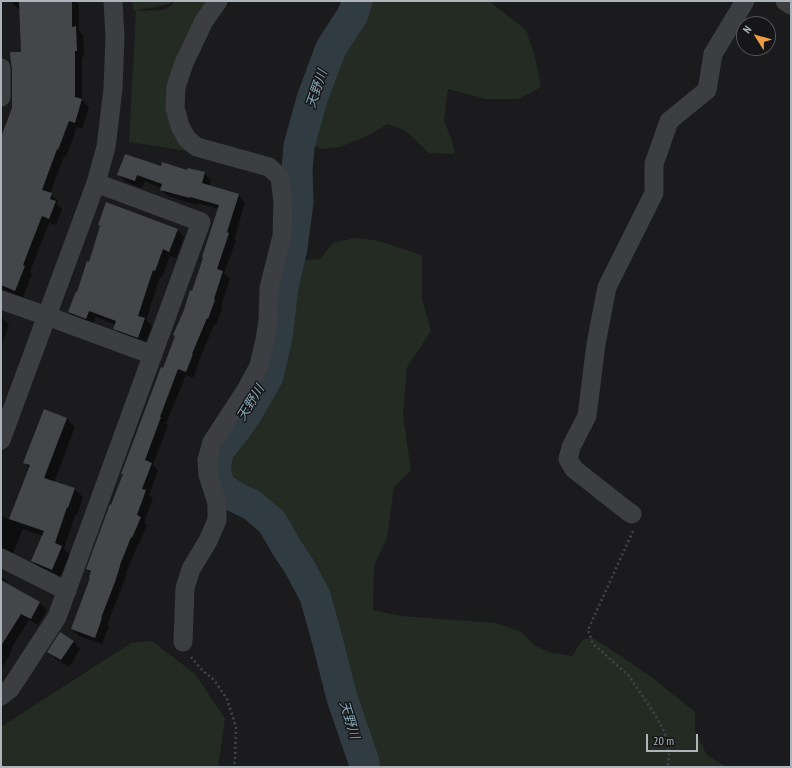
<!DOCTYPE html>
<html>
<head>
<meta charset="utf-8">
<style>
  body { margin:0 }
  #map { position:relative; width:792px; height:768px; overflow:hidden; background:#1b1b1d; font-family:"PT Sans Narrow",sans-serif }
  canvas { display:block }
  .frame { position:absolute; inset:0; border:2px solid #aeb4bc; pointer-events:none }
  .north { position:absolute; left:736px; top:16px; width:40px; height:40px; box-sizing:border-box; background:#161618; border:1px solid #53555a; border-radius:50%; rotate:307deg; font-size:11px; font-weight:700; line-height:16px; text-align:center; color:#aeb4bc }
  .north::after { content:''; display:block; margin:auto; width:14px; height:18px; background:#f09c40; clip-path:polygon(50% 0,100% 100%,50% 72%,0 100%) }
  .scale { position:absolute; left:646px; top:734px; width:52px; height:18px; box-sizing:border-box; border:2px solid #aeb4bc; border-top:0; padding-left:5px; font-size:12px; line-height:14px; white-space:nowrap; color:#aeb4bc; -webkit-text-stroke:3px #161618; paint-order:stroke }
</style>
</head>
<body>
<div id="map">
<canvas width="792" height="768"></canvas>
<div class="frame"></div>
<div class="north">N</div>
<div class="scale">20 m</div>
</div>
<script>
const g = document.querySelector('canvas').getContext('2d');
g.lineJoin = 'round';
function fillPath(path, color) {
  g.fillStyle = color;
  g.fill(path, 'evenodd');
}
function strokePath(path, color, width, dash) {
  g.strokeStyle = color;
  g.lineWidth = width;
  g.lineCap = dash ? 'butt' : 'round';
  g.setLineDash(dash || []);
  g.stroke(path);
}
function write(font, color, halo, rows, align = 'center') {
  g.font = font + ' "PT Sans Narrow","Noto Sans JP",sans-serif';
  g.lineWidth = 3;
  g.setLineDash([]);
  g.textBaseline = 'middle';
  g.strokeStyle = halo;
  g.fillStyle = color;
  for (const [text, x, y, turn = 0] of rows) {
    g.save();
    g.translate(x, y);
    g.rotate((+turn || 0) * Math.PI / 180);
    g.textAlign = isNaN(turn) ? turn : align;
    if (halo) g.strokeText(text, 0, 0);
    g.fillText(text, 0, 0);
    g.restore();
  }
}
fillPath(new Path2D(`
  M 132,1 L 171,1 L 169,4 L 134,11 Z
  M 175,1 L 212,1 L 170,108 L 193,145 L 187,151 L 129,142 L 136,11 L 163,10 L 170,7 Z
  M 348,1 L 489,1 L 526,30 L 535,57 L 541,87 L 519,99 L 485,99 L 448,89 L 444,121 L 452,141 L 455,154 L 429,153 L 406,131 L 388,124 L 367,136 L 340,147 L 320,149 L 308,143 L 295,116 L 307,77 L 322,49 L 338,22 Z
  M 354,238 L 375,240 L 422,255 L 422,299 L 431,331 L 407,367 L 403,415 L 411,470 L 394,487 L 387,538 L 374,566 L 373,610 L 400,616 L 496,623 L 521,632 L 535,646 L 552,653 L 572,656 L 583,639 L 593,638 L 621,656 L 650,676 L 695,712 L 695,731 L 707,755 L 726,767 L 356,767 L 354,762 L 344,715 L 336,646 L 337,627 L 318,579 L 292,536 L 267,505 L 230,490 L 220,468 L 276,372 L 278,353 L 288,319 L 291,287 L 305,260 L 320,259 L 333,243 Z
  M 152,641 L 195,674 L 225,719 L 218,767 L 1,767 L 1,727 L 131,643 Z`), '#232b23');
fillPath(new Path2D(`
  M 12,1 L 75,1 L 79,5 L 79,30 L 83,35 L 84,57 L 82,57 L 82,100 L 89,107 L 82,129 L 77,127 L 66,157 L 64,156 L 50,194 L 58,201 L 57,204 L 62,209 L 56,225 L 49,223 L 30,272 L 32,274 L 23,298 L 1,289 L 1,139 L 13,109 L 22,53 L 21,12 L 13,4 Z
  M 161,168 L 204,173 L 211,181 L 210,186 L 238,195 L 245,202 L 234,240 L 236,241 L 224,273 L 230,279 L 221,307 L 222,308 L 216,325 L 214,325 L 199,361 L 199,362 L 193,378 L 186,375 L 166,424 L 168,425 L 153,465 L 158,471 L 149,495 L 153,498 L 144,522 L 147,525 L 139,544 L 138,544 L 126,573 L 127,574 L 107,625 L 109,626 L 102,644 L 79,636 L 72,629 L 92,574 L 87,569 L 112,506 L 124,475 L 122,473 L 164,370 L 193,292 L 219,209 L 197,203 L 197,205 L 168,196 L 161,189 L 161,188 L 145,181 L 142,188 L 126,182 L 119,175 Z
  M 177,230 L 184,237 L 176,258 L 170,256 L 162,277 L 160,277 L 146,320 L 152,326 L 145,344 L 122,336 L 115,328 L 116,325 L 96,317 L 93,325 L 76,319 L 69,312 L 78,293 Z
  M 1,317 L 9,325 L 1,347 Z
  M 66,418 L 75,427 L 54,482 L 74,489 L 83,497 L 77,515 L 75,515 L 64,549 L 70,555 L 60,577 L 40,569 L 32,560 L 43,536 L 23,529 L 12,555 L 1,551 L 1,516 L 10,520 L 30,468 L 25,463 Z
  M 1,576 L 9,584 L 8,585 L 40,603 L 47,610 L 38,625 L 29,620 L 11,649 L 12,651 L 1,669 Z
  M 73,641 L 80,649 L 69,667 L 56,659 L 49,652 Z`), '#0007');
strokePath(new Path2D(`
  M 357,1 L 353,14 L 331,48 L 312,99 L 299,146 L 297,171 L 298,202 L 292,248 L 283,287 L 277,337 L 268,376 L 247,413 L 236,429 L 218,451 L 215,471 L 220,487 L 235,497 L 252,505 L 272,522 L 287,548 L 299,566 L 315,596 L 327,639 L 342,698 L 364,762 L 364,767`), '#303c42', 31);
fillPath(new Path2D(`
  M 19,1 L 72,1 L 72,27 L 76,26 L 77,51 L 75,51 L 75,97 L 82,99 L 75,123 L 69,121 L 58,150 L 57,149 L 42,190 L 52,193 L 50,199 L 56,201 L 49,219 L 42,216 L 23,265 L 25,266 L 15,291 L 1,285 L 1,137 L 12,108 L 12,68 L 11,63 L 10,52 L 21,52 Z
  M 125,154 L 161,166 L 162,162 L 187,170 L 188,168 L 205,172 L 202,183 L 239,194 L 227,232 L 229,233 L 217,269 L 223,271 L 214,299 L 215,300 L 208,319 L 207,318 L 192,354 L 193,354 L 186,372 L 178,369 L 160,417 L 161,417 L 145,460 L 152,463 L 142,489 L 146,490 L 137,515 L 141,517 L 132,538 L 131,537 L 120,565 L 120,566 L 115,582 L 101,618 L 102,618 L 95,638 L 71,629 L 90,578 L 89,578 L 91,571 L 86,569 L 110,504 L 111,505 L 123,474 L 121,474 L 148,402 L 161,367 L 163,368 L 175,336 L 173,335 L 184,310 L 190,290 L 192,291 L 203,258 L 202,257 L 219,205 L 190,197 L 190,198 L 160,190 L 162,184 L 137,175 L 135,181 L 117,175 Z
  M 106,202 L 178,229 L 169,252 L 163,249 L 155,271 L 153,270 L 138,316 L 145,318 L 138,338 L 113,329 L 116,321 L 89,311 L 86,319 L 68,312 L 76,291 L 77,292 L 87,261 L 89,262 L 100,226 L 98,225 Z
  M 44,409 L 67,418 L 44,478 L 75,488 L 68,508 L 67,507 L 55,543 L 62,546 L 52,570 L 31,561 L 44,531 L 9,519 L 30,465 L 23,463 Z
  M 1,580 L 40,602 L 31,619 L 21,614 L 1,646 Z
  M 60,632 L 74,641 L 61,660 L 47,652 Z`), '#45464a');
strokePath(new Path2D(`
  M 633,531 L 588,630 L 593,644 L 608,657 L 629,676 L 654,713 L 665,733 L 669,754 L 668,767
  M 191,657 L 202,670 L 214,680 L 227,699 L 236,727 L 235,760 L 234,767`), '#424549', 2.5, [2, 3]);
strokePath(new Path2D(`
  M 785,1 L 791,5
  M 1,68 L 1,97
  M 1,300 L 47,316 L 153,355
  M 1,440 L 96,183 L 106,147 L 113,89 L 115,37 L 113,1
  M 632,514 L 626,510 L 574,469 L 568,459 L 571,447 L 587,416 L 596,344 L 607,287 L 654,193 L 654,164 L 669,121 L 707,90 L 713,54 L 745,1
  M 1,558 L 67,591
  M 183,642 L 185,588 L 191,569 L 208,541 L 217,520 L 217,503 L 208,475 L 207,460 L 212,442 L 246,390 L 259,366 L 265,340 L 268,320 L 269,288 L 282,236 L 283,202 L 280,177 L 269,167 L 197,147 L 187,139 L 180,126 L 175,108 L 176,87 L 184,63 L 204,21 L 218,1
  M 1,696 L 10,689 L 57,617 L 201,222 L 96,183`), '#3c3e42', 19);
write('italic 13px', '#86a6b6', '#161618', [
  ["天野川",317,89,-71],
  ["天野川",251,403,-58],
  ["天野川",349,720,73]
]);
</script>
</body>
</html>
